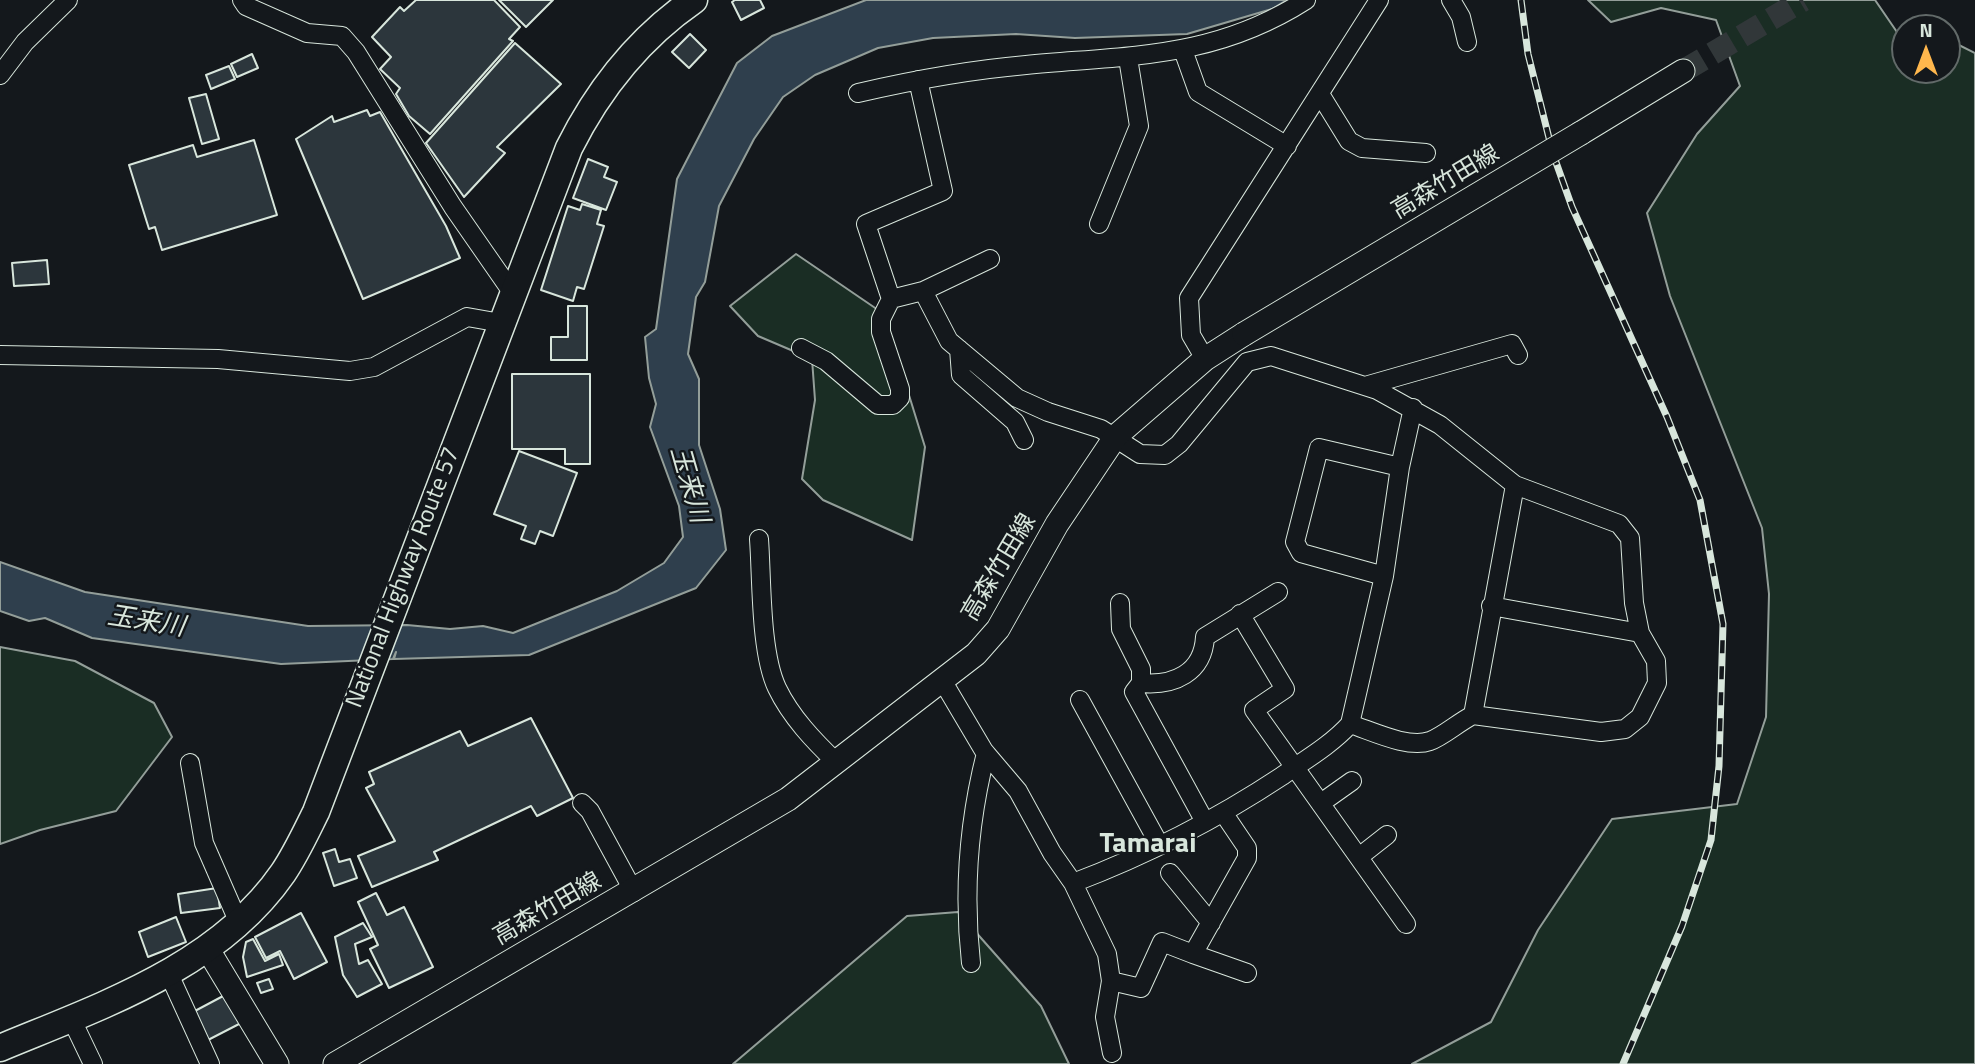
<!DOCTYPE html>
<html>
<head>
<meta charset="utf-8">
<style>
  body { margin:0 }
  #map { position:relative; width:1975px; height:1064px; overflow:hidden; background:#14181c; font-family:"Titillium Web",sans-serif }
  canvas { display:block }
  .north { position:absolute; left:1891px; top:14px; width:70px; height:70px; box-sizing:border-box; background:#14181c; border:2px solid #626a69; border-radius:50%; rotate:0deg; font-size:19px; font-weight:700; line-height:28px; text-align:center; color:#d8e6dc }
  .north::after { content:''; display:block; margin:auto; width:24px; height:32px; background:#ffb74d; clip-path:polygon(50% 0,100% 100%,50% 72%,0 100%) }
</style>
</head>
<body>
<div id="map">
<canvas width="1975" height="1064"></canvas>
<div class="north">N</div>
</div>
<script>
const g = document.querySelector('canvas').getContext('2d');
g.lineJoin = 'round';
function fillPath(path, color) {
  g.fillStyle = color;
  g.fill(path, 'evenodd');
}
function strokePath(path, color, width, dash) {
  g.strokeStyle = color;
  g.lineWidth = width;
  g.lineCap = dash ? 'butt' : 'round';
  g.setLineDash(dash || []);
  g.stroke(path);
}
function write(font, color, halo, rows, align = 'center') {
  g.font = font + ' "Titillium Web","Noto Sans JP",sans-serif';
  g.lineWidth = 5;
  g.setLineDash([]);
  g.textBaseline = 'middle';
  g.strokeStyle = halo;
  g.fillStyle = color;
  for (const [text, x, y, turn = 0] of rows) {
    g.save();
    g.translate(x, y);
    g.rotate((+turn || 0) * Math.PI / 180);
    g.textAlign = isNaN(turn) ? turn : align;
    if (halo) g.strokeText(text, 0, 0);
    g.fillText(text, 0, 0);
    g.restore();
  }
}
const green = new Path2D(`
  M 1588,0 L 1875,0 L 1899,35 L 1905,36 L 1905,70 L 1947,70 L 1947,39 L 1975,53 L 1975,1064 L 1412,1064 L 1491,1022 L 1538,930 L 1612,819 L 1737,804 L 1766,717 L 1769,594 L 1762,528 L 1670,296 L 1647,213 L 1697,134 L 1740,86 L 1716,20 L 1661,8 L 1611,22 Z
  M 796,254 L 884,314 L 925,447 L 912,540 L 823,500 L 802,479 L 815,400 L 812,359 L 758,336 L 730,306 Z
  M 0,647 L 75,661 L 154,703 L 172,737 L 116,811 L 40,830 L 0,844 Z
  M 958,912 L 1041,1006 L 1069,1064 L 733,1064 L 907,916 Z`);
fillPath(green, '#1a2d24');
strokePath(green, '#939e99', 2);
const water = new Path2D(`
  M 866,0 L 1287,0 L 1272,9 L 1187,34 L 1075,38 L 1016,34 L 933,38 L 878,48 L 815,75 L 783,97 L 754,139 L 719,206 L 705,282 L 696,297 L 688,354 L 699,379 L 699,445 L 720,509 L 726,550 L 696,588 L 529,655 L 394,659 L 396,652 L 393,659 L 281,664 L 92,638 L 45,618 L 29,621 L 0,611 L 0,562 L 85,592 L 308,626 L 407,625 L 450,629 L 483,626 L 513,633 L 617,591 L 664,563 L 683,537 L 679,506 L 650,427 L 656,404 L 649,378 L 645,337 L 656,329 L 677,179 L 737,63 L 772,36 Z`);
fillPath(water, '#2f3f4d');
strokePath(water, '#939e99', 2);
const building = new Path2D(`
  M 416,0 L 494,0 L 520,27 L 509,39 L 513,41 L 430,134 L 409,116 L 396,94 L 400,88 L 380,69 L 391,57 L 372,37 L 400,7 L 404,11 Z
  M 499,0 L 553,0 L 526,27 Z
  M 735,0 L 760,0 L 764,8 L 741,20 L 732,2 Z
  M 690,34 L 706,50 L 689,68 L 672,52 Z
  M 515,43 L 561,84 L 497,147 L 505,153 L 464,197 L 426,143 Z
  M 252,54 L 258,68 L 237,77 L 231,64 Z
  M 229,66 L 235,79 L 211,89 L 206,75 Z
  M 206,94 L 219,139 L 202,144 L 189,98 Z
  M 367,110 L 370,116 L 380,112 L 446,226 L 460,258 L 363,299 L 296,139 L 332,116 L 334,122 Z
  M 254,140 L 277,215 L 162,250 L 155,227 L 149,229 L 129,165 L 193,145 L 197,157 Z
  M 588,159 L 608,167 L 604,177 L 617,182 L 606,210 L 573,198 Z
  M 582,204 L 601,210 L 597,224 L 604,226 L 584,289 L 577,287 L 573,301 L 541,290 L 568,206 L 580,210 Z
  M 47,260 L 49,284 L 14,286 L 12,263 Z
  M 568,306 L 587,306 L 587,360 L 551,360 L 551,337 L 568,337 Z
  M 512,374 L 590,374 L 590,464 L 565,464 L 565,449 L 512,449 Z
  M 519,451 L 577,473 L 553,536 L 540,531 L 535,544 L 521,539 L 526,526 L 494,514 Z
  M 531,718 L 573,798 L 537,816 L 531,806 L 434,852 L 438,860 L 372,887 L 358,856 L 395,841 L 366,788 L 374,784 L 369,772 L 460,731 L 468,746 Z
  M 335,849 L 339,862 L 350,859 L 357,878 L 334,886 L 323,853 Z
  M 217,888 L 220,908 L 181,913 L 178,894 Z
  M 376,893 L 387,915 L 404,907 L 433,967 L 389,988 L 370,949 L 378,945 L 358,902 Z
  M 301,913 L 327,962 L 294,979 L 280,951 L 266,958 L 255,937 Z
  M 176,917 L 186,942 L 148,957 L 139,932 Z
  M 363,923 L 372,937 L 355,944 L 359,964 L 368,960 L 382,984 L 357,997 L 343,975 L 335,937 Z
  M 253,939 L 265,961 L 279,954 L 283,965 L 247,977 L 243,957 L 246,942 Z
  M 269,979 L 273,989 L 261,993 L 257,983 Z
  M 225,995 L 241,1023 L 208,1040 L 193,1012 Z`);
fillPath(building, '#2c363c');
strokePath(building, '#d8e6dc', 2);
strokePath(new Path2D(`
  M 1683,71 L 1803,0`), '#313739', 23, [23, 11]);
const minor = new Path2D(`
  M 242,0 L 246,6 L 307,33 L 342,36 L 356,52 L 453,207 L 512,292
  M 1451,0 L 1461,17 L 1467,42
  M 1183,50 L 1198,92 L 1287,146
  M 0,75 L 25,42 L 68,0
  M 918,80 L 943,191 L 866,224 L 891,299 L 923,291
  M 858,93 C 914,80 969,70 1026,65 C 1130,55 1214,59 1306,0
  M 1320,94 L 1349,141 L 1362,148 L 1426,153
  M 1099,224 L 1139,126 L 1128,58
  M 990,259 L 923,291 L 949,341 L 1017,398 L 1048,412 L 1101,429 L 1140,454 L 1165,455 L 1179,444 L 1247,362 L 1271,356 L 1377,390 L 1440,425 L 1515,485 L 1619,524 L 1630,538 L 1634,603 L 1640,633 L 1656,661 L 1657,683 L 1640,717 L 1625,729 L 1601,732 L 1473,715 C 1459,722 1442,737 1430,741 C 1408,749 1372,731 1350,724 L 1384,576 L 1400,467 L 1413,408
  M 801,348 L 826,361 L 878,405 L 893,405 L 900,398 L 900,389 L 881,332 L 881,319 L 891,299
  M 959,349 L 961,375 L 1015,422 L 1024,440
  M 0,355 L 218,359 L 350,371 L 374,367 L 467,317 L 501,323
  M 1205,359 L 1191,335 L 1189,298 L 1379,0
  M 1365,386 L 1512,344 L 1518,355
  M 759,539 C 762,580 760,652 777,688 C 791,717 814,741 837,763
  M 1384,576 L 1301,553 L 1295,542 L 1319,448 L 1400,467
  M 1120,603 L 1121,629 L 1141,669 L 1141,683 L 1134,692 L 1205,822
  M 1491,606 L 1640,633
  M 1240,614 L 1285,689 L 1254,710 L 1406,924
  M 942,680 L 984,751 L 1018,791 L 1052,853 L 1073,883 L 1107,954 L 1111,981 L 1141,988 L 1162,942 L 1193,954 L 1247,858 L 1247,848 L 1224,814
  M 1141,683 C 1174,686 1203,673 1205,637 L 1278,592
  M 1080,700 L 1159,844
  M 1473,715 L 1515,485
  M 190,763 L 204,843 L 238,921
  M 582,803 L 590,811 L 634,892
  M 1321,803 L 1352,781
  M 1359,857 L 1387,835
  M 1170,873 L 1211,923
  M 1073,883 C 1147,855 1217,819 1282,776 C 1305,760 1331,745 1350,724
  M 1193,954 L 1247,973
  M 971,963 C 963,891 968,824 986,753
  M 168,972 L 210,1064
  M 1111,981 L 1105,1017 L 1112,1053
  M 71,1018 L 93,1064`);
const major = new Path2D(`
  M 1581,133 L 1683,71
  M 207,948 L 277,1064
  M 335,1064 L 788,799 L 976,654 L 998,629 L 1057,524 L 1116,436 L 1205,359 L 1244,334`);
const highway = new Path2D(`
  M 0,1048 C 101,1006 218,967 283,873 C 296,854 306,832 316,812 L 569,148 C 599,88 639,38 694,0`);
strokePath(minor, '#d8e6dc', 20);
strokePath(major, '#d8e6dc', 25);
strokePath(highway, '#d8e6dc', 29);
strokePath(minor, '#14181c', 18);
strokePath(major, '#14181c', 23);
strokePath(highway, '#14181c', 26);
const rail = new Path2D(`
  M 1521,0 L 1528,54 L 1553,154 L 1572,207 L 1667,417 L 1700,500 L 1723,624 L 1719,766 L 1711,840 L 1682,926 L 1623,1064`);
strokePath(rail, '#d8e6dc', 7);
strokePath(rail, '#14181c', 4.5, [13]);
const majorBridge = new Path2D(`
  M 1244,334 L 1581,133`);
strokePath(majorBridge, '#d8e6dc', 25, []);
strokePath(majorBridge, '#14181c', 23);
write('24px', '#d8e6dc', '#14181c', [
  ["高森竹田線",1446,183,-31],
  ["高森竹田線",1000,568,-59],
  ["National Highway Route 57",404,578,-69],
  ["高森竹田線",548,910,-30]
]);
write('italic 26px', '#d8e6dc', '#14181c', [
  ["玉来川",688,485,74],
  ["玉来川",146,623,9]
]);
write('bold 28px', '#d8e6dc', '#14181c', [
  ["Tamarai",1148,845]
]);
</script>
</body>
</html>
